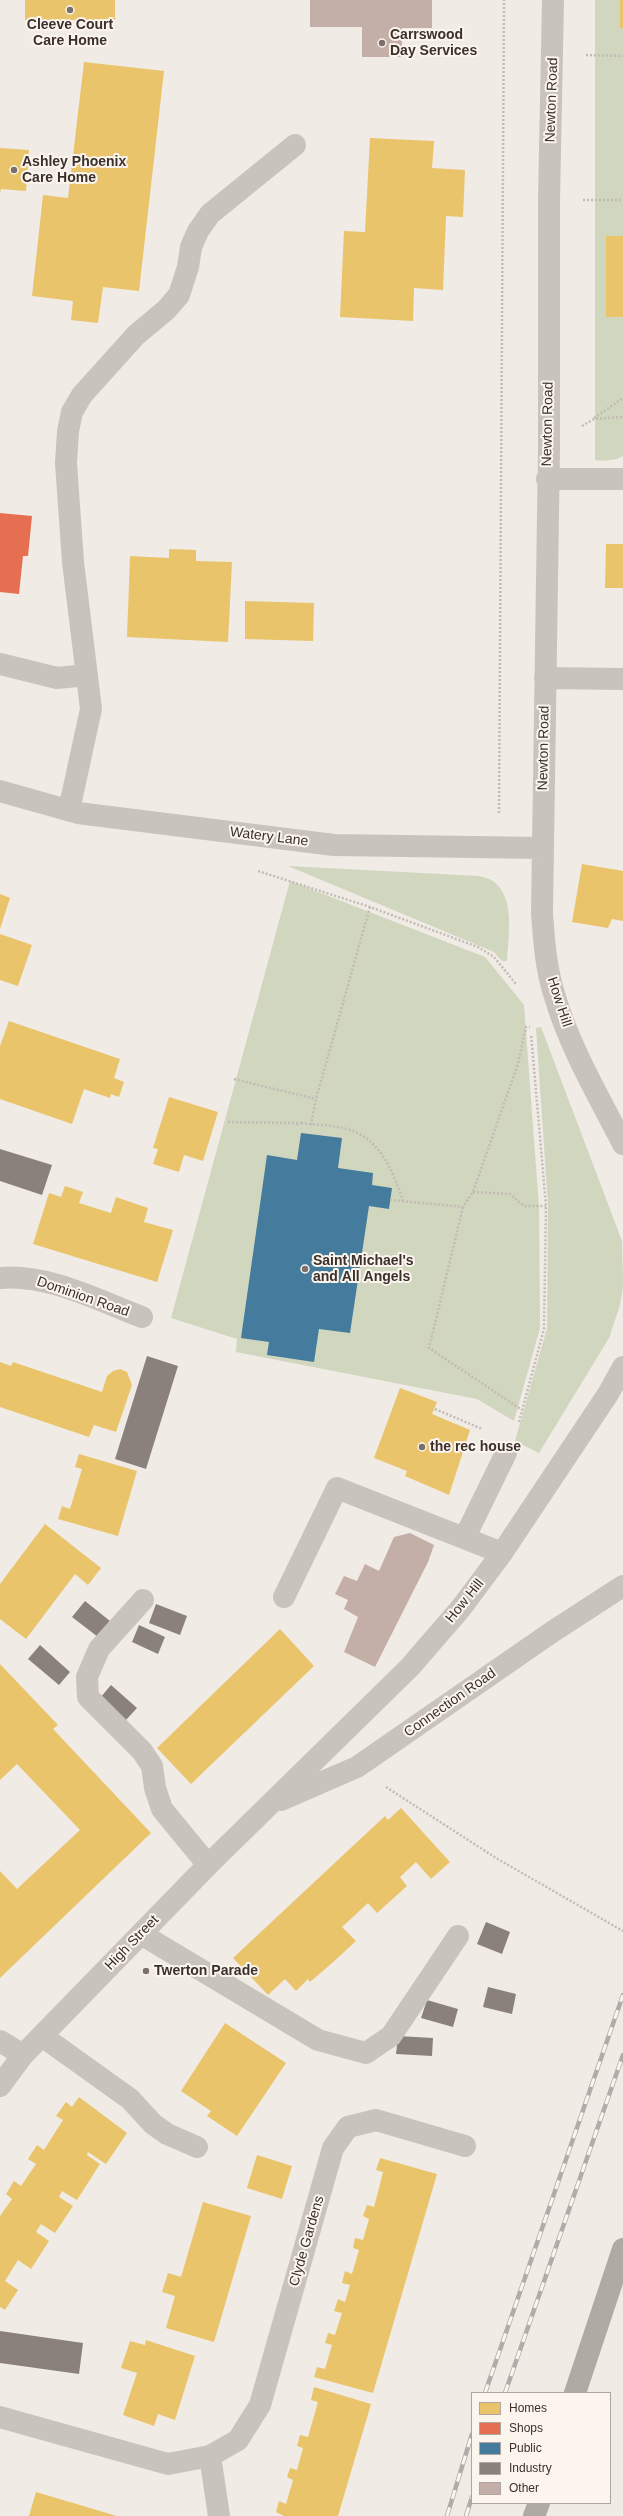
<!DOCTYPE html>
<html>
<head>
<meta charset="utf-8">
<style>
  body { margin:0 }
  #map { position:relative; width:623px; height:2516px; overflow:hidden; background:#f0ebe5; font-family:Arial,sans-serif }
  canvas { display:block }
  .legend { position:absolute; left:471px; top:2392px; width:140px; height:112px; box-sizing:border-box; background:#fbf5ee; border:1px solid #aea6a0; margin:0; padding:5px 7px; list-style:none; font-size:12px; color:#3b302b }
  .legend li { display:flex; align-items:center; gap:8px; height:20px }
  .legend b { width:20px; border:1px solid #aea6a0 }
</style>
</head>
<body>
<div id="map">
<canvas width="623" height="2516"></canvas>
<ul class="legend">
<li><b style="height:11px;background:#e9c46a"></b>Homes</li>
<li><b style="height:11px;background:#e76f51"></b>Shops</li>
<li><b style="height:11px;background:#457b9d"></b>Public</li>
<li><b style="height:11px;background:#8a817c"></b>Industry</li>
<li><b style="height:11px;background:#c3afa7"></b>Other</li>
</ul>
</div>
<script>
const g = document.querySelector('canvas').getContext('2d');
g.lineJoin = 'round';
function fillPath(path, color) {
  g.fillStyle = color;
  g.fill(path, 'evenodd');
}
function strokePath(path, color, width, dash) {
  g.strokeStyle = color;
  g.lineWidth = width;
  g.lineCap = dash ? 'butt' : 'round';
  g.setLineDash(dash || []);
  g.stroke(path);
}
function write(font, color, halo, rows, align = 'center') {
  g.font = font + ' Arial,sans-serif';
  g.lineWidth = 4;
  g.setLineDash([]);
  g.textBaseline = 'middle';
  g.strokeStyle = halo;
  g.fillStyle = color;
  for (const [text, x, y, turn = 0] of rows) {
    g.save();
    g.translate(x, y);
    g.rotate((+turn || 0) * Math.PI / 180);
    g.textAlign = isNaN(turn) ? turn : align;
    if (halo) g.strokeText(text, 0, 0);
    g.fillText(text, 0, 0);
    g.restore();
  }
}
fillPath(new Path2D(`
  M 595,0 L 620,0 L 620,28 L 623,28 L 623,236 L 606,236 L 606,317 L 623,317 L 623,456 C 614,461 605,461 595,460 Z
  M 288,866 L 479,876 C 483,877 490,879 493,881 C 516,898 508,938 507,961 L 502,961 L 494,952 Z
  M 290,881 L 485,957 L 524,1005 L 539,1207 L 540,1328 L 514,1421 L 477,1399 L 236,1352 L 237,1339 L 171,1318 Z
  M 541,1027 L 622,1241 L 623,1287 L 620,1305 L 609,1338 L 539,1453 L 515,1441 L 547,1328 L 548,1205 L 536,1028 Z`), '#d1d6bf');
fillPath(new Path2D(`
  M 25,0 L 115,0 L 115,20 L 25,20 Z
  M 620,0 L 623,0 L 623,28 L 620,28 Z
  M 84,62 L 164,71 L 139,291 L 103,287 L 98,323 L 71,320 L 73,301 L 32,296 L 43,195 L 68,198 Z
  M 370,138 L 434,141 L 432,168 L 465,170 L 463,217 L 446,216 L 443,290 L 414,288 L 413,321 L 340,317 L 344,231 L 365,232 Z
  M 0,148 L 29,150 L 26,191 L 1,189 L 0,193 Z
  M 606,236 L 623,236 L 623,317 L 606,317 Z
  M 606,544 L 623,544 L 623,588 L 605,588 Z
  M 169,549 L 196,550 L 196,561 L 232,562 L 228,642 L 127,637 L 130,556 L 169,558 Z
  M 245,601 L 314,603 L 313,641 L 245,639 Z
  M 582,864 L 623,871 L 623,921 L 612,919 L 608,928 L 572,922 Z
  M 0,894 L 10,898 L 0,929 Z
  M 0,934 L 32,945 L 18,986 L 0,980 Z
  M 9,1021 L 120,1059 L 114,1078 L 124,1082 L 119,1097 L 111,1094 L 110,1098 L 84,1089 L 72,1124 L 0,1099 L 0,1046 Z
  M 169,1097 L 218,1112 L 203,1161 L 184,1155 L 179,1172 L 153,1164 L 158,1149 L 153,1148 Z
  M 65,1186 L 83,1192 L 79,1203 L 111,1213 L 116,1197 L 148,1208 L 144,1222 L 173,1230 L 157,1282 L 33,1244 L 49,1193 L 61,1197 Z
  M 0,1362 L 11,1366 L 13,1362 L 102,1392 L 107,1376 L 113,1371 L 120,1369 L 127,1372 L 132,1385 L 116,1432 L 94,1425 L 89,1437 L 0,1407 Z
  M 400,1388 L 437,1402 L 432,1414 L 470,1430 L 449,1495 L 405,1476 L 407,1471 L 374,1458 Z
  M 79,1454 L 137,1471 L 118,1536 L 58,1519 L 62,1506 L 70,1509 L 82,1469 L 75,1467 Z
  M 45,1524 L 101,1568 L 88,1585 L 75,1574 L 26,1639 L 0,1619 L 0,1584 Z
  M 280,1629 L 314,1666 L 191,1784 L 157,1748 Z
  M 0,1664 L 58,1725 L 53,1729 L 151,1833 L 0,1978 L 0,1871 L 17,1889 L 80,1830 L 17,1764 L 0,1780 Z
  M 401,1808 L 450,1862 L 431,1879 L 416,1862 L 400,1877 L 407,1886 L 377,1913 L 368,1903 L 342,1927 L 356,1941 L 331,1964 L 310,1982 L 308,1979 L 296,1991 L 285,1979 L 268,1995 L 233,1958 L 385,1816 L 388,1820 Z
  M 225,2023 L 286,2063 L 237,2136 L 207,2116 L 211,2111 L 181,2091 Z
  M 79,2097 L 127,2133 L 106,2164 L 88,2152 L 87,2155 L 100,2164 L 77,2200 L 62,2191 L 59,2197 L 73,2206 L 55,2233 L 41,2224 L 36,2232 L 49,2241 L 31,2269 L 18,2260 L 5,2281 L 18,2290 L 5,2310 L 0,2307 L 0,2216 L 12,2199 L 6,2194 L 14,2181 L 21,2186 L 36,2164 L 28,2159 L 37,2145 L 44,2150 L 63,2120 L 56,2116 L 66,2102 L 72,2107 Z
  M 257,2155 L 292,2166 L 282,2199 L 247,2188 Z
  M 380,2158 L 437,2174 L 373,2393 L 314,2377 L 317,2367 L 325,2369 L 332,2345 L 325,2343 L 328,2333 L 335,2335 L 342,2313 L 334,2311 L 338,2299 L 345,2302 L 350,2285 L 342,2283 L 345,2271 L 352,2274 L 359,2250 L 353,2248 L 355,2238 L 363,2240 L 369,2219 L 363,2216 L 367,2205 L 374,2207 L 379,2188 L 383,2172 L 376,2170 Z
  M 203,2202 L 251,2216 L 214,2342 L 166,2328 L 175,2296 L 162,2292 L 168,2273 L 181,2277 Z
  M 146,2340 L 195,2356 L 175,2420 L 158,2414 L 154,2426 L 123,2415 L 137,2373 L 121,2368 L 130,2341 L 145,2345 Z
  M 314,2387 L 371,2404 L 338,2516 L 284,2516 L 276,2512 L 279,2501 L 286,2504 L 293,2480 L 287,2477 L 290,2468 L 297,2470 L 303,2448 L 297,2446 L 300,2435 L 308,2437 L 318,2402 L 311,2400 Z
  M 36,2492 L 117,2516 L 29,2516 Z`), '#e9c46a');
fillPath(new Path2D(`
  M 0,513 L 32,516 L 28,556 L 23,556 L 19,594 L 0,592 Z`), '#e76f51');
fillPath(new Path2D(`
  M 301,1133 L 342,1138 L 338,1168 L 373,1173 L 372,1185 L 392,1188 L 389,1209 L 369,1206 L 350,1333 L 319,1329 L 314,1362 L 267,1355 L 269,1342 L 241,1338 L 267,1155 L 297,1160 Z`), '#457b9d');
fillPath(new Path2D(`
  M 0,1149 L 52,1165 L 42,1195 L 0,1181 Z
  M 147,1356 L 178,1366 L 146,1469 L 115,1459 Z
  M 85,1601 L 110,1621 L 98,1637 L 72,1617 Z
  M 156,1604 L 187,1616 L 180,1635 L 149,1623 Z
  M 139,1625 L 165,1637 L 158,1654 L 132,1642 Z
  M 40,1645 L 70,1672 L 59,1685 L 28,1659 Z
  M 111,1685 L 137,1708 L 125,1721 L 100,1698 Z
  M 486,1922 L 510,1932 L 502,1954 L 477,1944 Z
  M 488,1987 L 516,1994 L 512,2014 L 483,2007 Z
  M 427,2000 L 458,2009 L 453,2027 L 421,2018 Z
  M 398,2036 L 433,2038 L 432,2056 L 396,2054 Z
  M 0,2331 L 83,2343 L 79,2374 L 0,2363 Z`), '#8a817c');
fillPath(new Path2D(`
  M 310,0 L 432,0 L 432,28 L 402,28 L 402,57 L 362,57 L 362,27 L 310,27 Z
  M 410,1533 L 434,1545 L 428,1562 L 375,1667 L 344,1652 L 358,1617 L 344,1609 L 348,1600 L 335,1594 L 344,1576 L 357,1581 L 365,1564 L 379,1571 L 394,1537 Z`), '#c3afa7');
strokePath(new Path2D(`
  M 586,55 L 623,56
  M 583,200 L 623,200
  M 594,418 L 623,398
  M 582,426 L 594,419 L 623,417
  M 499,813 L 504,0
  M 258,871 L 370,907 L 478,947 L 494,957 L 516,984
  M 234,1079 L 316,1099
  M 228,1122 L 301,1123 L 296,1125
  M 301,1123 C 316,1125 332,1125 347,1129 C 380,1138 393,1171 403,1201
  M 311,1125 L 316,1099 L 370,907
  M 473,1192 L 510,1194 L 524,1206 L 546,1206
  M 390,1200 L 463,1207 L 473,1192 L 518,1064 L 526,1027 L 530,1027
  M 463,1207 L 429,1348 L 522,1410
  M 435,1409 L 482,1429
  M 519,1422 L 544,1329 L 546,1206 L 531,1034
  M 386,1787 L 496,1858 L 623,1931`), '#c2bbb6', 2.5, [2, 2]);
strokePath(new Path2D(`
  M 553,0 L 549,200 L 549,448 L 542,913 C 544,941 546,970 555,997 C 570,1048 599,1097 623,1144
  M 547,479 L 623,479
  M 0,664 L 57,678 L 87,675
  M 545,678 L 623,679
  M 0,791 L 78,813 L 334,845 L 542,848
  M 69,810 L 91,709 L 73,562 L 66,463 L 68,431 L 72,412 L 82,395 L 136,335 L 166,310 L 179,295 L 188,267 L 191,247 L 198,231 L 210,214 L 295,145
  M 0,1278 C 49,1274 97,1300 142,1317
  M 465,1537 L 506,1453
  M 284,1597 L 337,1488 L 502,1553
  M 143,1600 L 99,1649 L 87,1677 L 88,1697 L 142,1751 L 152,1766 L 155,1788 L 162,1809 L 208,1865
  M 281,1800 L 357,1767 L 552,1632 L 623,1586
  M 141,1934 L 318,2040 L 366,2053 L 391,2036 L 458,1936
  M 42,2036 L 130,2099 L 153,2124 L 167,2134 L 197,2147
  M 0,2041 L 23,2055
  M 0,2086 L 23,2055 L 208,1865 L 410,1667 L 461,1608 L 502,1553 L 608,1394 L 623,1367
  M 0,2417 L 168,2464 L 210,2456 L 238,2440 L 260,2405 L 333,2148 L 348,2127 L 376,2120 L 465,2146
  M 210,2456 L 219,2516`), '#c9c3be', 22);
strokePath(new Path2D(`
  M 575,2393 L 623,2249
  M 534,2516 L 539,2503`), '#afaaa4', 22);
const rail = new Path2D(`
  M 485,2393 L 623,1995
  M 505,2393 L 623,2055
  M 447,2516 L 472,2434
  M 466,2516 L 472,2497`);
strokePath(rail, '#b1aca8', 4.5);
strokePath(rail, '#fbf5ee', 3, [9]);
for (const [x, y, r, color] of [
  [70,10,4,"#7a716c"],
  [382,43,4,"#7a716c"],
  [14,170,4,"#7a716c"],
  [305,1269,4,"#7a716c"],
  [422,1447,4,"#7a716c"],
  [146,1971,4,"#7a716c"]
]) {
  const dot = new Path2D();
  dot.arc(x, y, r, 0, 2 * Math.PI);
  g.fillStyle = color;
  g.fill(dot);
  strokePath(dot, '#fbf5ee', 1.5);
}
write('bold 14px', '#3b302b', '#fbf5ee', [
  ["Cleeve Court",70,25,"center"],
  ["Care Home",70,41,"center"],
  ["Carrswood",390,35],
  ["Day Services",390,51],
  ["Ashley Phoenix",22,162],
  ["Care Home",22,178],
  ["Saint Michael's",313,1261],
  ["and All Angels",313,1277],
  ["the rec house",430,1447],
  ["Twerton Parade",154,1971]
], 'left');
write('14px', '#3b302b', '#fbf5ee', [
  ["Newton Road",552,100,-88],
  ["Newton Road",548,424,-89],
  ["Newton Road",544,748,-89],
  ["Watery Lane",269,837,7],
  ["How Hill",559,1002,72],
  ["Dominion Road",83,1297,19],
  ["How Hill",465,1601,-51],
  ["Connection Road",450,1703,-35],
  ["High Street",132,1943,-46],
  ["Clyde Gardens",307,2241,-74]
]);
</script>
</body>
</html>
